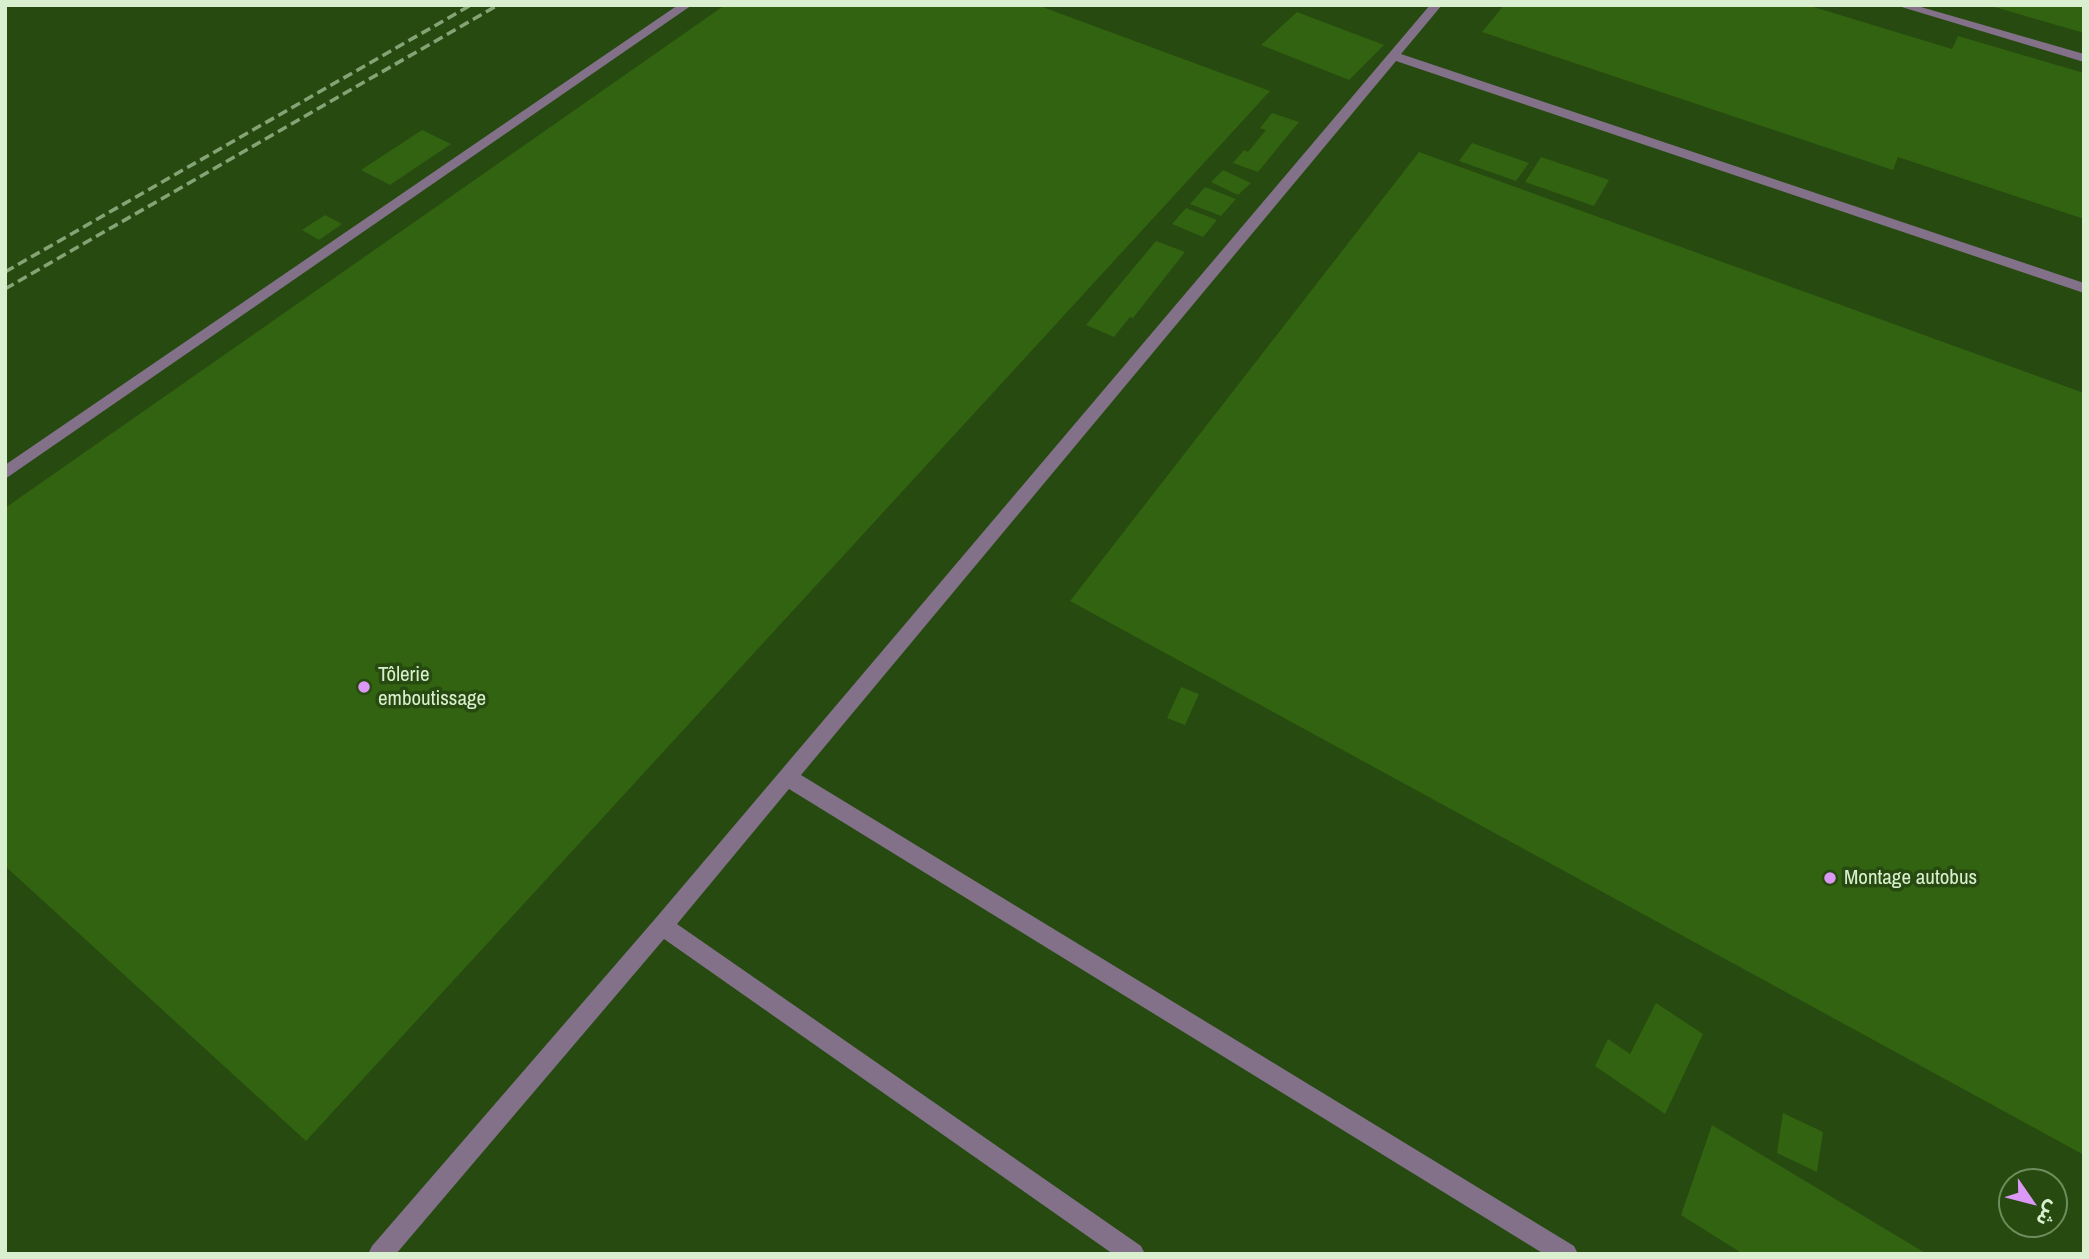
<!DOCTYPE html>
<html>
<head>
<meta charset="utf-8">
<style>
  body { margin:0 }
  #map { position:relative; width:2089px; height:1259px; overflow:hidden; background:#264a0f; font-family:"Archivo Narrow","Noto Sans Arabic",sans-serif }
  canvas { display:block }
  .frame { position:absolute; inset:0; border:7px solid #d9efcf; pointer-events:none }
  .north { position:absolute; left:1998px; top:1168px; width:70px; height:70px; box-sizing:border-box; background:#264a0f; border:2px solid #6e8c5c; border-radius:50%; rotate:125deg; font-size:19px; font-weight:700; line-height:28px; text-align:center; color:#d9efcf }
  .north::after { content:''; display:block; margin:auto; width:24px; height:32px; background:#db99f5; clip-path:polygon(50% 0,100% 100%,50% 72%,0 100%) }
</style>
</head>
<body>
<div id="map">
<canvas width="2089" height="1259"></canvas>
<div class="frame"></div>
<div class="north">ش</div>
</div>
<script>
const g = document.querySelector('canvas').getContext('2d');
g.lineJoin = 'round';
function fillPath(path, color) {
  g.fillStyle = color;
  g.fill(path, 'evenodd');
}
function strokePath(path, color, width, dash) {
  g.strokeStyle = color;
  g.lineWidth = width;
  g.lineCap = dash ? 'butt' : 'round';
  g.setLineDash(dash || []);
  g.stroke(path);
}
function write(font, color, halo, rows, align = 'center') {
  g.font = font + ' "Archivo Narrow",sans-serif';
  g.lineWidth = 7;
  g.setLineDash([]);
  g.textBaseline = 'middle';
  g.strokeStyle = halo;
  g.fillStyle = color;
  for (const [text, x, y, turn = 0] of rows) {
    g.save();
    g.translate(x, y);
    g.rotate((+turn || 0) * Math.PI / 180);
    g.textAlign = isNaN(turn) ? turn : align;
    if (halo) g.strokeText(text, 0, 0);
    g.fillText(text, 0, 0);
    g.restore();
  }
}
fillPath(new Path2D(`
  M 725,5 L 1037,5 L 1270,91 L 306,1141 L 5,866 L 5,508 Z
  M 1504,5 L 1807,5 L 1952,49 L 1958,36 L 2084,73 L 2084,219 L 1898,157 L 1893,170 L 1482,32 Z
  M 1991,5 L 2084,6 L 2084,33 L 1991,6 Z
  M 1297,12 L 1384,45 L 1349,80 L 1261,45 Z
  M 1272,113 L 1299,122 L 1258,172 L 1233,163 L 1244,150 L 1248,152 L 1266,130 L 1260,128 Z
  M 422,130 L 451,144 L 390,185 L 361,170 Z
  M 1472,143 L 1529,163 L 1516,181 L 1459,161 Z
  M 1419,152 L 2084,393 L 2084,1155 L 1070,601 Z
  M 1541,157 L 1609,180 L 1594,206 L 1525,182 Z
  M 1223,170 L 1251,183 L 1238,195 L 1211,182 Z
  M 1205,187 L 1236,199 L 1221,216 L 1190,204 Z
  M 1186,208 L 1217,220 L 1203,237 L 1172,224 Z
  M 325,215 L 342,224 L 319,240 L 302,230 Z
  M 1156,241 L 1185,252 L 1133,318 L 1130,317 L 1114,337 L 1086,325 Z
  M 1181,687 L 1199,694 L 1185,725 L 1167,718 Z
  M 1656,1003 L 1703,1034 L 1665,1114 L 1595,1066 L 1608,1039 L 1630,1054 Z
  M 1783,1113 L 1823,1132 L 1817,1172 L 1777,1153 Z
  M 1712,1125 L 1927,1254 L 1743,1254 L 1681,1215 Z`), '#326310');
fillPath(new Path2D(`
  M 678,5 L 692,5 L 5,479 L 5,465 Z
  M 1430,5 L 1442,5 L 1401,54 L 2084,283 L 2084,293 L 1396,61 L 801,775 L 1574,1246 L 1578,1254 L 1544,1254 L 789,789 L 677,924 L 1141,1246 L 1145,1254 L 1113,1254 L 664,939 L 396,1254 L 368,1254 L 372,1246 L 655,919 Z
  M 1895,5 L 1914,5 L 2084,54 L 2084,62 Z`), '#83718a');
strokePath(new Path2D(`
  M 5,272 L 471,5
  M 5,289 L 498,5`), '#86a376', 3.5, [10, 5]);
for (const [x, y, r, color] of [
  [364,687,7,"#db99f5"],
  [1830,878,7,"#db99f5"]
]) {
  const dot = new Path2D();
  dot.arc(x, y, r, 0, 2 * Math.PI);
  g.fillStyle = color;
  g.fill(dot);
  strokePath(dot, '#264a0f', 2.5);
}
write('21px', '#d9efcf', '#264a0f', [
  ["Tôlerie",378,675],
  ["emboutissage",378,699],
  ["Montage autobus",1844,878]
], 'left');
</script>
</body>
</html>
